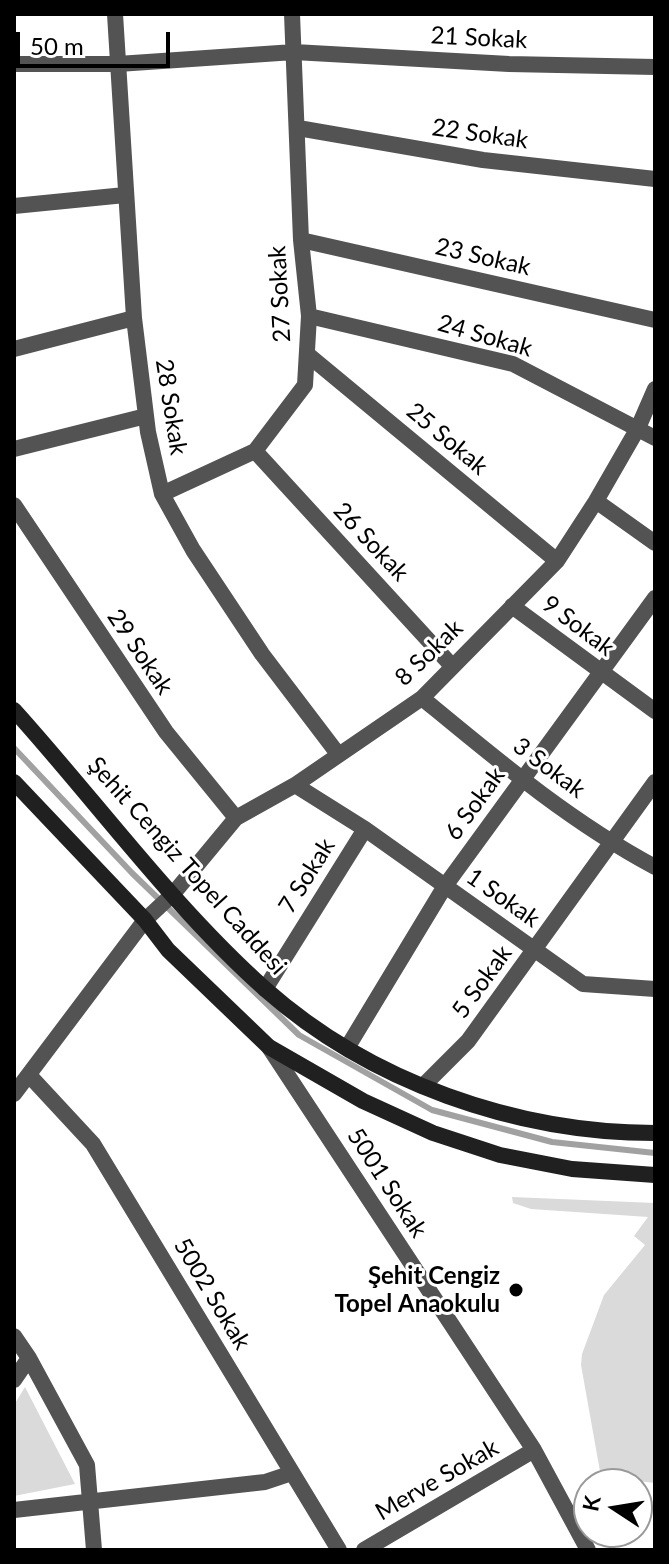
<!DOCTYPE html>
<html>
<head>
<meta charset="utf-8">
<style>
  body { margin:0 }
  #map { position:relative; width:669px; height:1564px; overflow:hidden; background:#fff; font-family:Lato,sans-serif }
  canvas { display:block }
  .frame { position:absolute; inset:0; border:16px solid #000; pointer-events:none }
  .north { position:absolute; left:573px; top:1468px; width:80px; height:80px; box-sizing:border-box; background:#fff; border:2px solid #999; border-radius:50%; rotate:282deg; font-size:22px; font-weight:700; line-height:32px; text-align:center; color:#000 }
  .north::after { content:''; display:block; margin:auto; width:28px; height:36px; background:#000; clip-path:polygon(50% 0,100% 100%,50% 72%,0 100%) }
  .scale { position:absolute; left:16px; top:32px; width:154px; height:36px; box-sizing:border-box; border:4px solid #000; border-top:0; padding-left:10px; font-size:24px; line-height:28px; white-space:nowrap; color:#000; -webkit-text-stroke:6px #fff; paint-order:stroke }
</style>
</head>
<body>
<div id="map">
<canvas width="669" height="1564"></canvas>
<div class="frame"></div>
<div class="north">K</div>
<div class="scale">50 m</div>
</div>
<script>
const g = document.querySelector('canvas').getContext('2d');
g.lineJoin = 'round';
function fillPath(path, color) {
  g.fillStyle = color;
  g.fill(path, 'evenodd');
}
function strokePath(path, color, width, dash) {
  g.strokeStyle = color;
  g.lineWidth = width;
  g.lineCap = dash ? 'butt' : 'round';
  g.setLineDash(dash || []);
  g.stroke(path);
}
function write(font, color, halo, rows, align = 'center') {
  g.font = font + ' Lato,sans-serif';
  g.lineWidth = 6;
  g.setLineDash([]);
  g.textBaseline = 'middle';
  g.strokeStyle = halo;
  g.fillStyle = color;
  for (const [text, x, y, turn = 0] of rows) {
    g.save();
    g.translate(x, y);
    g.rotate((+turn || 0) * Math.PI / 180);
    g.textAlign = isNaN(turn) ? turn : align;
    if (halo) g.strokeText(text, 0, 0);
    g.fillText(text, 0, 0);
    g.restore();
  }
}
fillPath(new Path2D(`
  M 512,1197 L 655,1203 L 655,1483 L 601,1477 L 581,1365 L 582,1354 L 604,1295 L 645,1245 L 634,1236 L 648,1217 L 531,1209 L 513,1203 Z
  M 25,1387 L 75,1484 L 14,1496 L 14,1405 Z`), '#dadada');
strokePath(new Path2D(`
  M 14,748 L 132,873 L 299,1035 L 432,1110 L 552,1142 L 655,1153`), '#a1a1a1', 6);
strokePath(new Path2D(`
  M 115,14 L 134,318 L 148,432 L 162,494 L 193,550 L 262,654 L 338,754
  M 14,64 L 118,64 L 294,52 L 509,64 L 655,67
  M 298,128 L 483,160 L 655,179
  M 14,206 L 125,195
  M 301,240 L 655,320
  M 309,316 L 513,364 L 655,438
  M 14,349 L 134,318
  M 307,354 L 557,561
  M 14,449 L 146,416
  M 255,451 L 452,666
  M 162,494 L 255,451 L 305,385 L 309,316 L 301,240 L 292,14
  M 596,501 L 655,543
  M 14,505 L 166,732 L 236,818
  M 512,606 L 655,711
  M 422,698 C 496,759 569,821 655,867
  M 295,785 L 365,829 L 583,984 L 655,989
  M 265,989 L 365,829
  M 269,1047 L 534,1450 L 588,1550
  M 347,1048 L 445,886 L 655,598
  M 29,1075 L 93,1144 L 339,1550
  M 423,1086 L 468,1041 L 655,782
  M 14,1094 L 145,920 L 173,894 L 236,818 L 295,785 L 422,698 L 557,561 L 596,501 L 638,428 L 655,389
  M 14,1336 L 29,1358 L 87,1465 L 94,1550
  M 14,1380 L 29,1358
  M 14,1510 L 265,1482 L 292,1473
  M 364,1550 L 534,1450`), '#535353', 16);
strokePath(new Path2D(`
  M 14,710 C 97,802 172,906 265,989 C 370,1082 516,1133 655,1133
  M 14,782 L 145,920 L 168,950 L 269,1047 L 363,1101 L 433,1133 L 500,1155 L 572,1169 L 655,1175`), '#202020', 16);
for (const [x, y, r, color] of [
  [516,1290,8,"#000"]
]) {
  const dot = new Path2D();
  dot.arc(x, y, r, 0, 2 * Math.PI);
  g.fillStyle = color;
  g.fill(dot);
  strokePath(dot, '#fff', 3);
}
write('24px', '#000', '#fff', [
  ["21 Sokak",479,38,3],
  ["22 Sokak",480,134,8],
  ["23 Sokak",483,257,13],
  ["27 Sokak",280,294,-93],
  ["24 Sokak",485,336,16],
  ["28 Sokak",171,407,81],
  ["25 Sokak",447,439,40],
  ["26 Sokak",371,542,47],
  ["9 Sokak",578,626,37],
  ["29 Sokak",140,652,56],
  ["8 Sokak",429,653,-44],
  ["3 Sokak",549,768,37],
  ["6 Sokak",475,804,-54],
  ["Şehit Cengiz Topel Caddesi",187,866,48],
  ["7 Sokak",307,876,-58],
  ["1 Sokak",503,898,35],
  ["5 Sokak",482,982,-54],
  ["5001 Sokak",387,1183,57],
  ["5002 Sokak",212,1294,59],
  ["Merve Sokak",437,1480,-30]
]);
write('bold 24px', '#000', '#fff', [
  ["Şehit Cengiz",500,1276],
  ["Topel Anaokulu",500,1304]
], 'right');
</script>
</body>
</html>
